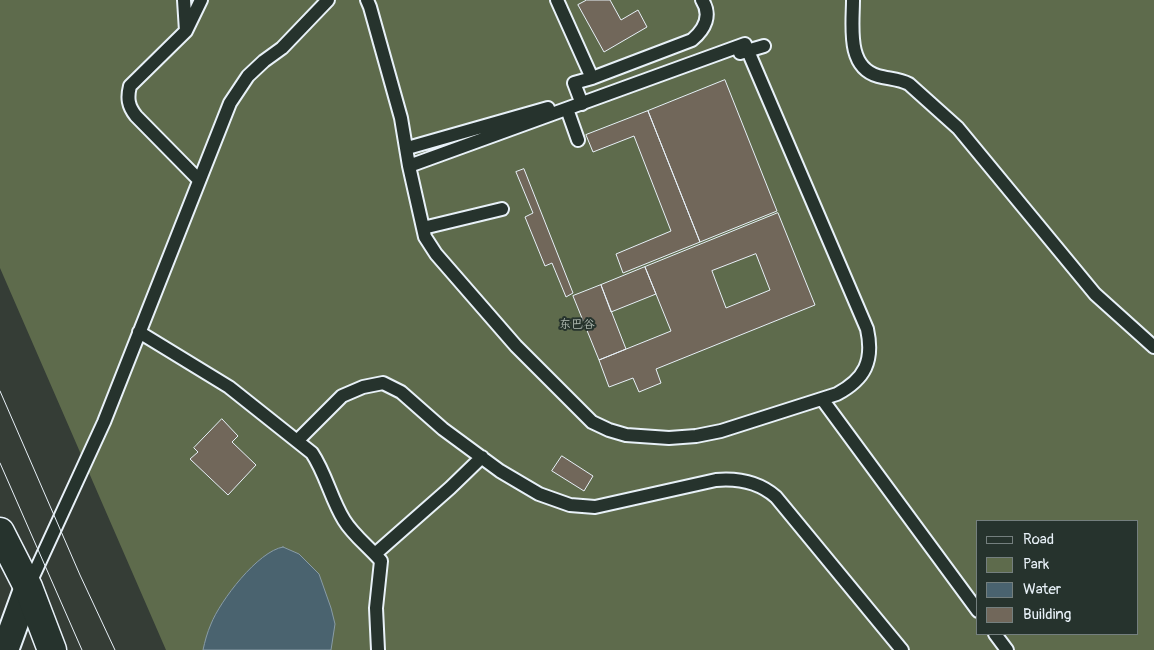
<!DOCTYPE html>
<html>
<head>
<meta charset="utf-8">
<style>
  body { margin:0 }
  #map { position:relative; width:1154px; height:650px; overflow:hidden; background:#353d36; font-family:Pangolin,sans-serif }
  canvas { display:block }
  .legend { position:absolute; left:976px; top:520px; width:162px; height:115px; box-sizing:border-box; background:#26332d; border:1px solid #747f7e; margin:0; padding:6px 9px; list-style:none; font-size:15px; color:#e8f1f8 }
  .legend li { display:flex; align-items:center; gap:10px; height:25px }
  .legend b { width:25px; border:1px solid #747f7e }
</style>
</head>
<body>
<div id="map">
<canvas width="1154" height="650"></canvas>
<ul class="legend">
<li><b style="height:6px;background:#26332d"></b>Road</li>
<li><b style="height:14px;background:#5e6b4c"></b>Park</li>
<li><b style="height:14px;background:#4a636f"></b>Water</li>
<li><b style="height:14px;background:#71675a"></b>Building</li>
</ul>
</div>
<script>
const g = document.querySelector('canvas').getContext('2d');
g.lineJoin = 'round';
function fillPath(path, color) {
  g.fillStyle = color;
  g.fill(path, 'evenodd');
}
function strokePath(path, color, width, dash) {
  g.strokeStyle = color;
  g.lineWidth = width;
  g.lineCap = dash ? 'butt' : 'round';
  g.setLineDash(dash || []);
  g.stroke(path);
}
function write(font, color, halo, rows, align = 'center') {
  g.font = font + ' Pangolin,"LXGW WenKai TC",sans-serif';
  g.lineWidth = 4;
  g.setLineDash([]);
  g.textBaseline = 'middle';
  g.strokeStyle = halo;
  g.fillStyle = color;
  for (const [text, x, y, turn = 0] of rows) {
    g.save();
    g.translate(x, y);
    g.rotate((+turn || 0) * Math.PI / 180);
    g.textAlign = isNaN(turn) ? turn : align;
    if (halo) g.strokeText(text, 0, 0);
    g.fillText(text, 0, 0);
    g.restore();
  }
}
fillPath(new Path2D(`
  M 0,0 L 1154,0 L 1154,650 L 166,650 L 0,268 ZM 978,521 L 1138,521 L 1138,634 L 978,634 Z`), '#5e6b4c');
const water = new Path2D(`
  M 283,547 L 299,554 L 319,574 L 331,608 L 335,624 L 331,650 L 203,650 C 205,641 207,633 211,624 C 220,601 258,551 283,547 Z`);
fillPath(water, '#4a636f');
strokePath(water, '#899ca6', 1);
const building = new Path2D(`
  M 587,0 L 610,0 L 621,20 L 638,10 L 647,27 L 604,52 L 578,5 Z
  M 725,80 L 777,211 L 700,242 L 648,111 Z
  M 648,111 L 700,242 L 623,273 L 616,254 L 671,231 L 634,136 L 593,152 L 586,135 Z
  M 524,169 L 573,293 L 566,297 L 552,263 L 545,266 L 525,217 L 533,213 L 516,172 Z
  M 778,213 L 815,305 L 656,369 L 661,383 L 639,392 L 633,378 L 609,387 L 599,360 L 671,331 L 645,267 ZM 756,254 L 770,290 L 726,308 L 712,271 Z
  M 645,267 L 656,294 L 611,312 L 601,285 Z
  M 601,285 L 626,349 L 599,360 L 573,296 Z
  M 222,419 L 238,436 L 232,442 L 256,465 L 228,495 L 190,459 L 198,452 L 194,448 Z
  M 562,456 L 593,476 L 584,491 L 552,471 Z`);
fillPath(building, '#71675a');
strokePath(building, '#e8f1f8', 1);
const lane = new Path2D(`
  M 184,0 L 186,31
  M 367,0 L 370,7 L 401,118 L 409,166 L 425,237 L 436,254 L 516,346 L 592,422 L 609,430 L 626,435 L 669,438 L 696,436 L 721,431 L 837,394 C 865,379 874,361 867,329 L 745,44 L 409,166
  M 557,0 L 592,78 L 574,83 L 582,104
  M 853,0 C 853,25 846,67 878,76 C 889,79 899,79 909,84 L 958,128 L 1095,294 L 1154,347
  M 740,53 L 764,46
  M 592,78 L 692,40 C 705,29 712,15 702,0
  M 567,109 L 578,140
  M 411,147 L 548,108
  M 199,180 L 136,116 C 128,106 127,98 130,86 L 186,31 L 201,0
  M 423,228 L 502,209
  M 139,332 L 229,387 L 312,453 C 326,474 331,499 344,520 C 353,535 369,547 381,561 L 376,608 L 378,650
  M 822,399 L 978,611
  M 297,441 L 342,396 L 363,387 L 383,383 L 401,392 L 443,429 L 500,471 L 539,494 L 570,505 L 595,507 L 716,480 C 739,478 759,482 776,497 L 902,650
  M 375,554 L 450,488 L 482,457
  M 29,585 L 104,422 L 230,103 L 248,76 L 264,61 L 282,48 L 328,0
  M 995,634 L 1007,650`);
const street = new Path2D(`
  M 5,650 L 28,587`);
const highway = new Path2D(`
  M 0,532 L 28,587 L 52,650`);
strokePath(lane, '#e8f1f8', 16);
strokePath(street, '#e8f1f8', 30);
strokePath(highway, '#e8f1f8', 31);
strokePath(lane, '#26332d', 12);
strokePath(street, '#26332d', 26);
strokePath(highway, '#26332d', 28);
strokePath(new Path2D(`
  M 0,391 L 80,575 L 115,650
  M 0,463 L 82,650`), '#e8f1f8', 1);
write('12px', '#b1bbb3', '#26332d', [
  ["东巴谷",577,325]
]);
</script>
</body>
</html>
